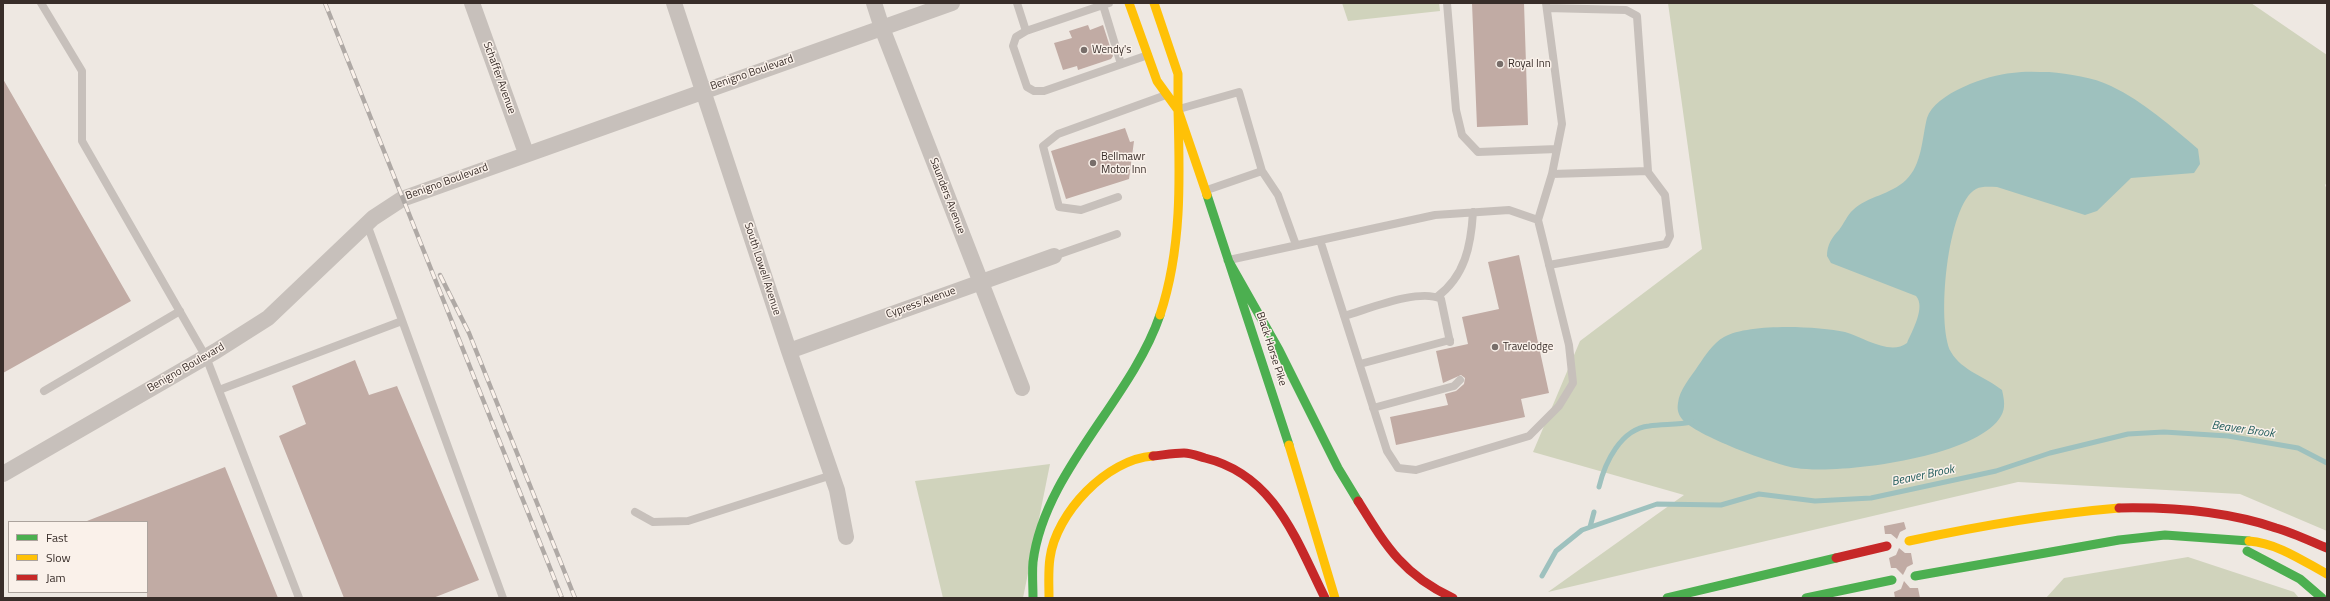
<!DOCTYPE html>
<html>
<head>
<meta charset="utf-8">
<style>
  body { margin:0 }
  #map { position:relative; width:2330px; height:601px; overflow:hidden; background:#eee8e2; font-family:"Titillium Web",sans-serif }
  canvas { display:block }
  .frame { position:absolute; inset:0; border:4px solid #382d29; pointer-events:none }
  .legend { position:absolute; left:8px; top:521px; width:140px; height:72px; box-sizing:border-box; background:#faf1ea; border:1px solid #aca39d; margin:0; padding:5px 7px; list-style:none; font-size:12px; color:#382d29 }
  .legend li { display:flex; align-items:center; gap:8px; height:20px }
  .legend b { width:20px; border:1px solid #aca39d }
</style>
</head>
<body>
<div id="map">
<canvas width="2330" height="601"></canvas>
<div class="frame"></div>
<ul class="legend">
<li><b style="height:5px;background:#4caf50"></b>Fast</li>
<li><b style="height:5px;background:#ffc107"></b>Slow</li>
<li><b style="height:5px;background:#c62828"></b>Jam</li>
</ul>
</div>
<script>
const g = document.querySelector('canvas').getContext('2d');
g.lineJoin = 'round';
function fillPath(path, color) {
  g.fillStyle = color;
  g.fill(path, 'evenodd');
}
function strokePath(path, color, width, dash) {
  g.strokeStyle = color;
  g.lineWidth = width;
  g.lineCap = dash ? 'butt' : 'round';
  g.setLineDash(dash || []);
  g.stroke(path);
}
function write(font, color, halo, rows, align = 'center') {
  g.font = font + ' "Titillium Web",sans-serif';
  g.lineWidth = 3;
  g.setLineDash([]);
  g.textBaseline = 'middle';
  g.strokeStyle = halo;
  g.fillStyle = color;
  for (const [text, x, y, turn = 0] of rows) {
    g.save();
    g.translate(x, y);
    g.rotate((+turn || 0) * Math.PI / 180);
    g.textAlign = isNaN(turn) ? turn : align;
    if (halo) g.strokeText(text, 0, 0);
    g.fillText(text, 0, 0);
    g.restore();
  }
}
fillPath(new Path2D(`
  M 1342,3 L 1439,3 L 1440,11 L 1348,21 Z
  M 1668,3 L 2251,3 L 2327,55 L 2327,183 L 2325,185 L 2327,190 L 2327,531 L 2240,494 L 2018,482 L 1548,592 L 1684,495 L 1533,452 L 1580,341 L 1702,249 Z
  M 1050,464 L 1023,598 L 943,598 L 915,481 Z
  M 2188,557 L 2294,592 L 2299,598 L 2046,598 L 2064,578 Z`), '#d0d3bc');
fillPath(new Path2D(`
  M 2049,72 C 2069,74 2093,77 2111,86 C 2144,102 2171,126 2198,149 L 2200,164 L 2194,173 L 2131,178 L 2097,211 L 2085,215 L 1997,187 C 1989,187 1982,186 1976,189 C 1947,204 1936,325 1951,352 C 1962,371 1986,377 2002,390 C 2004,399 2006,408 2001,416 C 1978,457 1840,475 1796,468 C 1775,465 1694,435 1682,419 C 1678,414 1677,409 1678,403 C 1679,390 1691,377 1698,366 C 1705,356 1713,343 1724,337 C 1749,323 1817,326 1845,332 C 1863,337 1890,356 1907,343 C 1912,331 1926,307 1916,296 L 1831,263 L 1827,256 C 1827,245 1832,237 1839,230 C 1844,224 1847,215 1853,210 C 1868,196 1890,195 1906,180 C 1922,165 1922,138 1927,118 C 1935,93 1988,75 2012,73 C 2025,71 2037,72 2049,72 Z`), '#9ec1be');
strokePath(new Path2D(`
  M 1599,487 C 1605,462 1621,429 1649,426 C 1663,424 1677,425 1692,422
  M 1590,527 L 1594,512
  M 1542,576 L 1556,551 L 1582,530 L 1657,504 L 1721,505 L 1759,494 L 1815,501 L 1871,498 L 1996,471 L 2050,453 L 2128,434 L 2164,432 L 2228,436 L 2298,448 L 2327,463`), '#9ec1be', 5);
fillPath(new Path2D(`
  M 1472,3 L 1524,3 L 1528,125 L 1477,127 Z
  M 1088,25 L 1090,30 L 1103,25 L 1113,56 L 1111,59 L 1078,70 L 1077,66 L 1063,70 L 1054,43 L 1072,38 L 1069,31 Z
  M 3,79 L 131,301 L 3,373 Z
  M 1125,128 L 1130,142 L 1134,141 L 1129,179 L 1066,199 L 1051,151 Z
  M 1519,255 L 1549,393 L 1521,399 L 1525,417 L 1396,445 L 1390,417 L 1448,405 L 1445,394 L 1456,391 L 1464,384 L 1465,378 L 1461,375 L 1443,383 L 1436,351 L 1468,344 L 1462,317 L 1499,309 L 1488,262 Z
  M 355,360 L 369,395 L 397,386 L 479,580 L 433,598 L 344,598 L 279,436 L 306,424 L 292,386 Z
  M 225,467 L 278,598 L 147,598 L 147,522 L 87,521 Z
  M 1904,522 L 1906,529 L 1900,532 L 1897,539 L 1891,534 L 1885,534 L 1884,526 Z
  M 1899,548 L 1905,553 L 1911,553 L 1913,564 L 1907,567 L 1903,575 L 1896,568 L 1891,568 L 1889,558 L 1896,555 Z
  M 1904,581 L 1910,588 L 1918,588 L 1920,598 L 1895,598 L 1894,592 L 1901,589 Z`), '#c1aba4');
strokePath(new Path2D(`
  M 41,3 L 82,71 L 82,141 L 206,357 L 299,598
  M 1017,3 L 1026,31
  M 1109,3 L 1026,31 L 1016,37 L 1013,46 L 1027,87 L 1034,91 L 1044,91 L 1148,55
  M 1447,3 L 1456,110 L 1462,135 L 1478,152 L 1557,149
  M 1103,5 L 1121,64
  M 1547,8 L 1626,10 L 1637,16 L 1648,171 L 1552,174
  M 1179,109 L 1239,92 L 1262,171 L 1207,190
  M 1262,171 L 1278,195 L 1296,245
  M 1118,197 L 1081,210 L 1059,207 L 1043,146 L 1058,134 L 1166,95
  M 1538,220 L 1552,174 L 1562,124 L 1546,3
  M 367,224 L 503,598
  M 1054,256 L 1117,234
  M 1229,260 L 1435,215 L 1509,210 L 1538,220 L 1569,345 L 1573,383 L 1559,406 L 1529,436 L 1416,470 L 1398,468 L 1387,451 L 1320,240
  M 1549,265 L 1666,244 L 1670,236 L 1665,195 L 1647,171
  M 1437,297 C 1465,276 1471,246 1473,212
  M 1344,316 C 1369,309 1419,288 1441,299 L 1450,342
  M 1360,364 L 1450,340
  M 219,390 L 402,321
  M 44,391 L 180,311
  M 1373,408 L 1454,386 L 1460,380
  M 635,512 L 653,522 L 688,521 L 832,475`), '#c7c0bb', 8);
strokePath(new Path2D(`
  M 472,3 L 526,153
  M 674,3 L 789,351 L 837,490 L 846,537
  M 874,3 L 882,28 L 1022,388
  M 789,351 L 1054,256
  M 3,474 L 216,351 L 268,318 L 373,218 L 402,199 L 952,3`), '#c7c0bb', 16);
strokePath(new Path2D(`
  M 1207,195 L 1289,445
  M 1228,260 L 1279,350 L 1338,468 L 1358,501
  M 2247,551 L 2300,579 L 2322,598
  M 1915,576 L 2119,540 L 2165,535 L 2249,541
  M 1033,598 C 1033,586 1032,573 1033,562 C 1044,472 1131,400 1160,315
  M 1667,598 L 1836,558
  M 1806,598 L 1892,580`), '#4caf50', 9);
strokePath(new Path2D(`
  M 1129,3 L 1157,81 L 1178,110 L 1207,195
  M 1154,3 L 1178,74 L 1178,110
  M 1160,315 C 1182,249 1180,179 1178,110
  M 1289,445 L 1335,598
  M 1909,541 C 1979,526 2048,514 2119,508
  M 2249,541 C 2277,543 2303,561 2327,574
  M 1049,598 C 1049,585 1048,571 1050,558 C 1056,513 1107,459 1153,456`), '#ffc107', 9);
strokePath(new Path2D(`
  M 1153,456 C 1163,455 1174,453 1184,453 C 1191,453 1198,456 1205,458 C 1275,475 1296,540 1325,598
  M 1358,501 C 1386,546 1403,575 1453,598
  M 2119,508 C 2171,507 2226,511 2276,528 C 2293,533 2310,541 2327,548
  M 1836,558 L 1887,546`), '#c62828', 9);
const rail = new Path2D(`
  M 325,3 L 562,598
  M 440,275 L 469,333 L 575,598`);
strokePath(rail, '#afa9a5', 4.5);
strokePath(rail, '#faf1ea', 3, [9]);
for (const [x, y, r, color] of [
  [1084,50,4,"#786e6a"],
  [1500,64,4,"#786e6a"],
  [1093,163,4,"#786e6a"],
  [1495,347,4,"#786e6a"]
]) {
  const dot = new Path2D();
  dot.arc(x, y, r, 0, 2 * Math.PI);
  g.fillStyle = color;
  g.fill(dot);
  strokePath(dot, '#faf1ea', 1.5);
}
write('11px', '#382d29', '#faf1ea', [
  ["Wendy's",1092,50],
  ["Royal Inn",1508,64],
  ["Bellmawr",1101,157],
  ["Motor Inn",1101,170],
  ["Travelodge",1503,347]
], 'left');
write('11px', '#382d29', '#faf1ea', [
  ["Benigno Boulevard",752,73,-19],
  ["Schaffer Avenue",499,78,70],
  ["Benigno Boulevard",447,182,-20],
  ["Saunders Avenue",947,196,69],
  ["South Lowell Avenue",762,269,72],
  ["Cypress Avenue",921,303,-20],
  ["Black Horse Pike",1271,349,72],
  ["Benigno Boulevard",186,368,-30]
]);
write('italic 12px', '#1e5a5a', '#faf1ea', [
  ["Beaver Brook",2243,430,8],
  ["Beaver Brook",1923,476,-12]
]);
</script>
</body>
</html>
